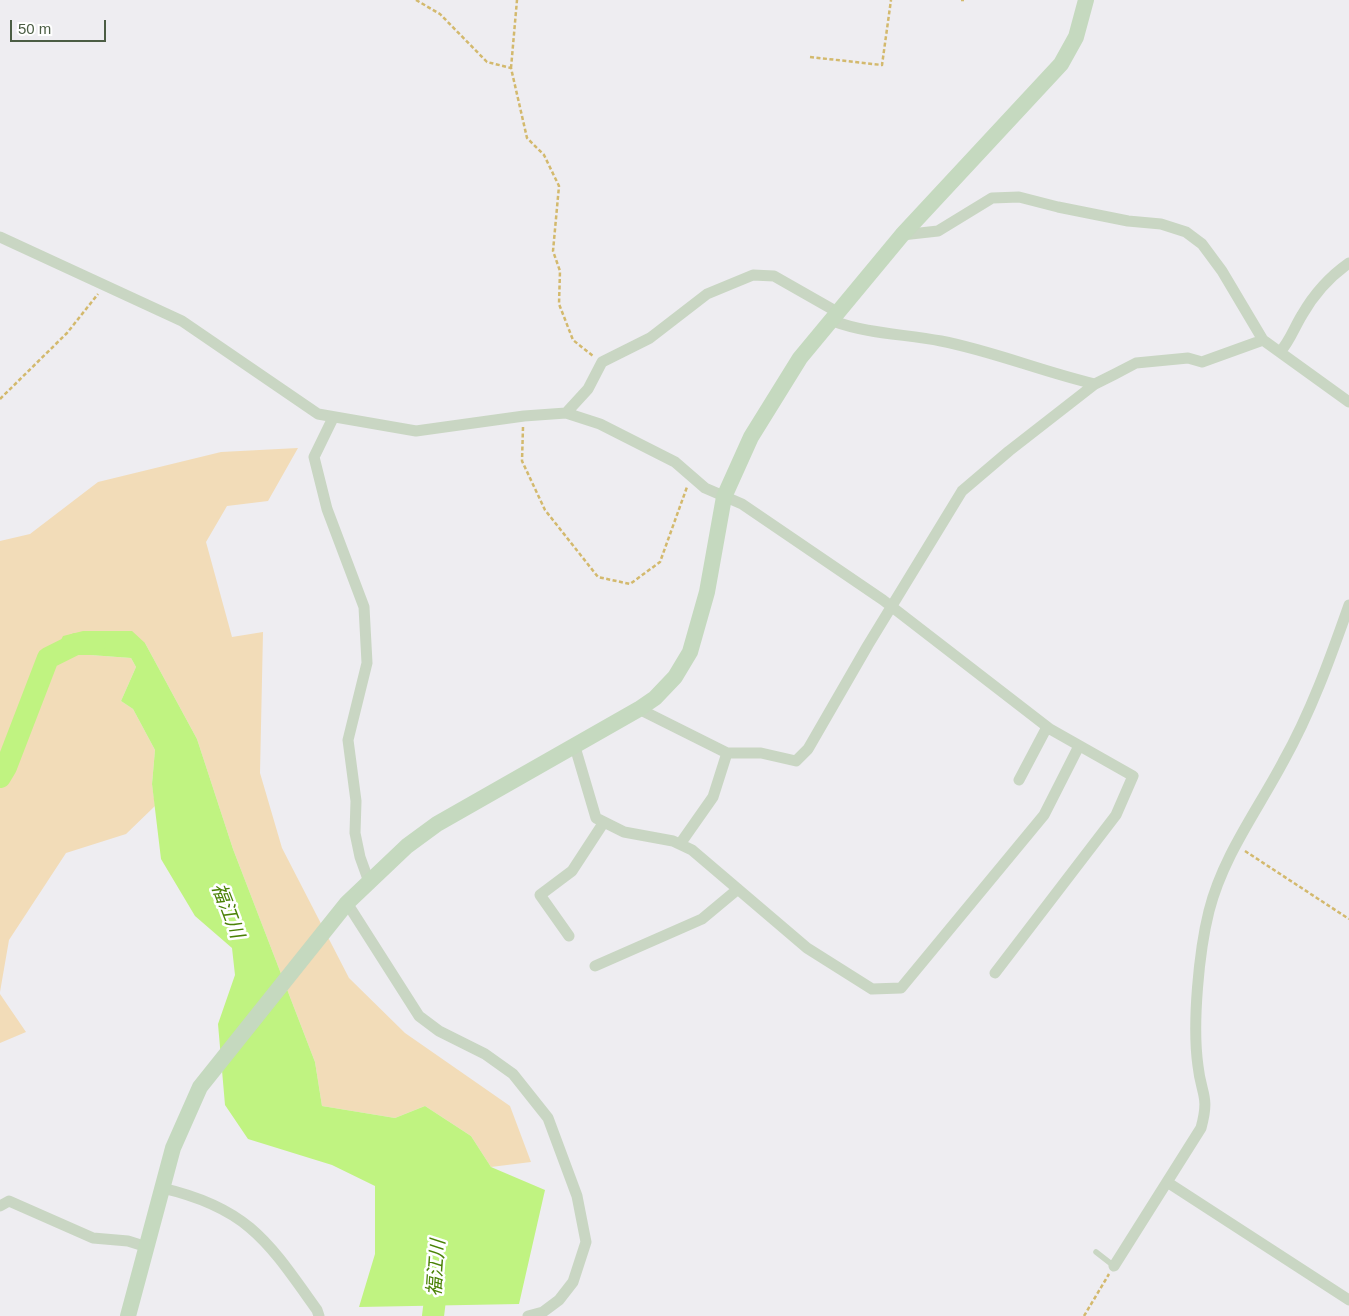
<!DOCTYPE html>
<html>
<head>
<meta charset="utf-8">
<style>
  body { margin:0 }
  #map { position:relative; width:1349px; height:1316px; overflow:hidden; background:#eeedf1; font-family:Helvetica,sans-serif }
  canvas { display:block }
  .scale { position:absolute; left:10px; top:20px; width:96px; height:22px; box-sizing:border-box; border:2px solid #4b5d44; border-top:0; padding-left:6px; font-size:15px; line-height:18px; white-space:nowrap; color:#4b5d44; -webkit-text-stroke:4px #fff; paint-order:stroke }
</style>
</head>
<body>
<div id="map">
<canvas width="1349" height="1316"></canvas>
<div class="scale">50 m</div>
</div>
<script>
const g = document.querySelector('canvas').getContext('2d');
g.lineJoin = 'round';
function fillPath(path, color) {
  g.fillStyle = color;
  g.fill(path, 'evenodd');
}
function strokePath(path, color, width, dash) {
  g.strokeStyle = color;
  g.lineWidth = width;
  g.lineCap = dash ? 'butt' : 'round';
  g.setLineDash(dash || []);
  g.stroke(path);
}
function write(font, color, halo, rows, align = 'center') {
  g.font = font + ' Helvetica,"Noto Sans JP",sans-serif';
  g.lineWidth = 5;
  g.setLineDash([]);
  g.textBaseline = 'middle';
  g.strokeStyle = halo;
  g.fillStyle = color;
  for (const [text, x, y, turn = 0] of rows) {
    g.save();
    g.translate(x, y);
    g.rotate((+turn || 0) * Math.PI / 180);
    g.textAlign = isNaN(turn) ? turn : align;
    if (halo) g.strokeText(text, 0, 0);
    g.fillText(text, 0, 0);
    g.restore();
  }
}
fillPath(new Path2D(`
  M 298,448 L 268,501 L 227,506 L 206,542 L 232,637 L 263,632 L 260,773 L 282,848 L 349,978 L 405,1033 L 510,1106 L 531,1162 L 491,1167 L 471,1136 L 425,1106 L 395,1118 L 322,1106 L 315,1062 L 233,849 L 197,739 L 145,643 L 90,655 L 131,658 L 136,667 L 121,701 L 133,709 L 155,750 L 152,784 L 155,806 L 126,834 L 66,853 L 9,940 L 0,992 L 0,541 L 30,534 L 98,482 L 221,452 Z
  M 0,994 L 26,1032 L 0,1043 Z`), '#f2dcb8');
fillPath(new Path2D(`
  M 83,631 L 132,631 L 145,643 L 197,739 L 233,849 L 315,1062 L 322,1106 L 395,1118 L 425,1106 L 471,1136 L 491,1167 L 545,1190 L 519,1304 L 359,1307 L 375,1254 L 375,1186 L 332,1165 L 248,1139 L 225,1105 L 218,1024 L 235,975 L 232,948 L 195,916 L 161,859 L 152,784 L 155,750 L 133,709 L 121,701 L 136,667 L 131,658 L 90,655 L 58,646 L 63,636 Z`), '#c0f381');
strokePath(new Path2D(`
  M 0,777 L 6,767 L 48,658 L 76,644 L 95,644
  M 433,1316 L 438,1275`), '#c0f381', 22);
strokePath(new Path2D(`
  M 416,0 L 440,14 L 487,62 L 511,68 L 527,138 L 544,155 L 559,186 L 553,251 L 560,271 L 559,304 L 573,340 L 593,356
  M 961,0 L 964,0
  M 810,57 L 882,65 L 891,0
  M 511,68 L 517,0
  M 0,399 L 67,333 L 98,294
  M 523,427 L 522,461 L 545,510 L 598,577 L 630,584 L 660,562 L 687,487
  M 1245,851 L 1349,919
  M 1084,1316 L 1109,1274`), '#d3b96d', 2.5, [4, 2.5]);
strokePath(new Path2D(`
  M 1096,1252 L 1114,1266`), '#c9d6c3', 5.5);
strokePath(new Path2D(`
  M 902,235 L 938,231 L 992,198 L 1019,197 L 1058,207 L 1128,221 L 1161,224 L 1186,232 L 1202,244 L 1222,271 L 1263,340 L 1349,402
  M 0,237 L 182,321 L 318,414 L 416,431 L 524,416 L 566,413 L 600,424 L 675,462 L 705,488 L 742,504 L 883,600 L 1050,729 L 1133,776 L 1116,815 L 995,973
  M 833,321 C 868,334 905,334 941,341 C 993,351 1043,372 1095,384
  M 1280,352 C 1290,341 1294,328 1302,315 C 1314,294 1329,277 1349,263
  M 566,413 L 588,389 L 602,362 L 650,338 L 707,294 L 753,275 L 774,276 L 839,313
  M 333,418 L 314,457 L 327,509 L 364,607 L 367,663 L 348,740 L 356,801 L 355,833 L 360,857 L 369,882
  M 639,709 L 727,753 L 761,753 L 796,761 L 808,749 L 868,645 L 962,491 L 1009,451 L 1095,384 L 1115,374 L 1136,363 L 1188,358 L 1202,362 L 1263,340
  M 575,747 L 596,818 L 624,832 L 673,841 L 692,850 L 807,948 L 872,989 L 901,988 L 1044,815 L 1079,746
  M 1019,780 L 1047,727
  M 680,844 L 713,797 L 727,753
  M 347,903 L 419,1016 L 439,1031 L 485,1054 L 513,1074 L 548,1118 L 577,1196 L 586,1242 L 573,1282 L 559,1300 L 543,1312 L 528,1316
  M 569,936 L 540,895 L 572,871 L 604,822
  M 595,966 L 702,919 L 738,889
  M 1167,1182 L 1349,1300
  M 162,1188 C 249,1208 269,1243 317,1310 L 319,1316
  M 0,1206 L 9,1201 L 93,1238 L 128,1241 L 147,1247
  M 1114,1266 L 1201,1128 C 1210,1095 1201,1095 1198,1066 C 1192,1024 1199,951 1209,911 C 1223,856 1257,811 1283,762 C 1311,712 1330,659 1349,605`), '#c9d6c3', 11);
strokePath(new Path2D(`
  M 128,1316 L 173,1148 L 200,1087 L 347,903 L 407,846 L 437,824 L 639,709 L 655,698 L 675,677 L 690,652 L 707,592 L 724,497 L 751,437 L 800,358 L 902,235 L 1061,64 L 1076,37 L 1086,0`), '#c5d9bf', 16);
write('italic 19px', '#4a8206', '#fff', [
  ["福江川",227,911,69],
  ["福江川",437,1268,-86]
]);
</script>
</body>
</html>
